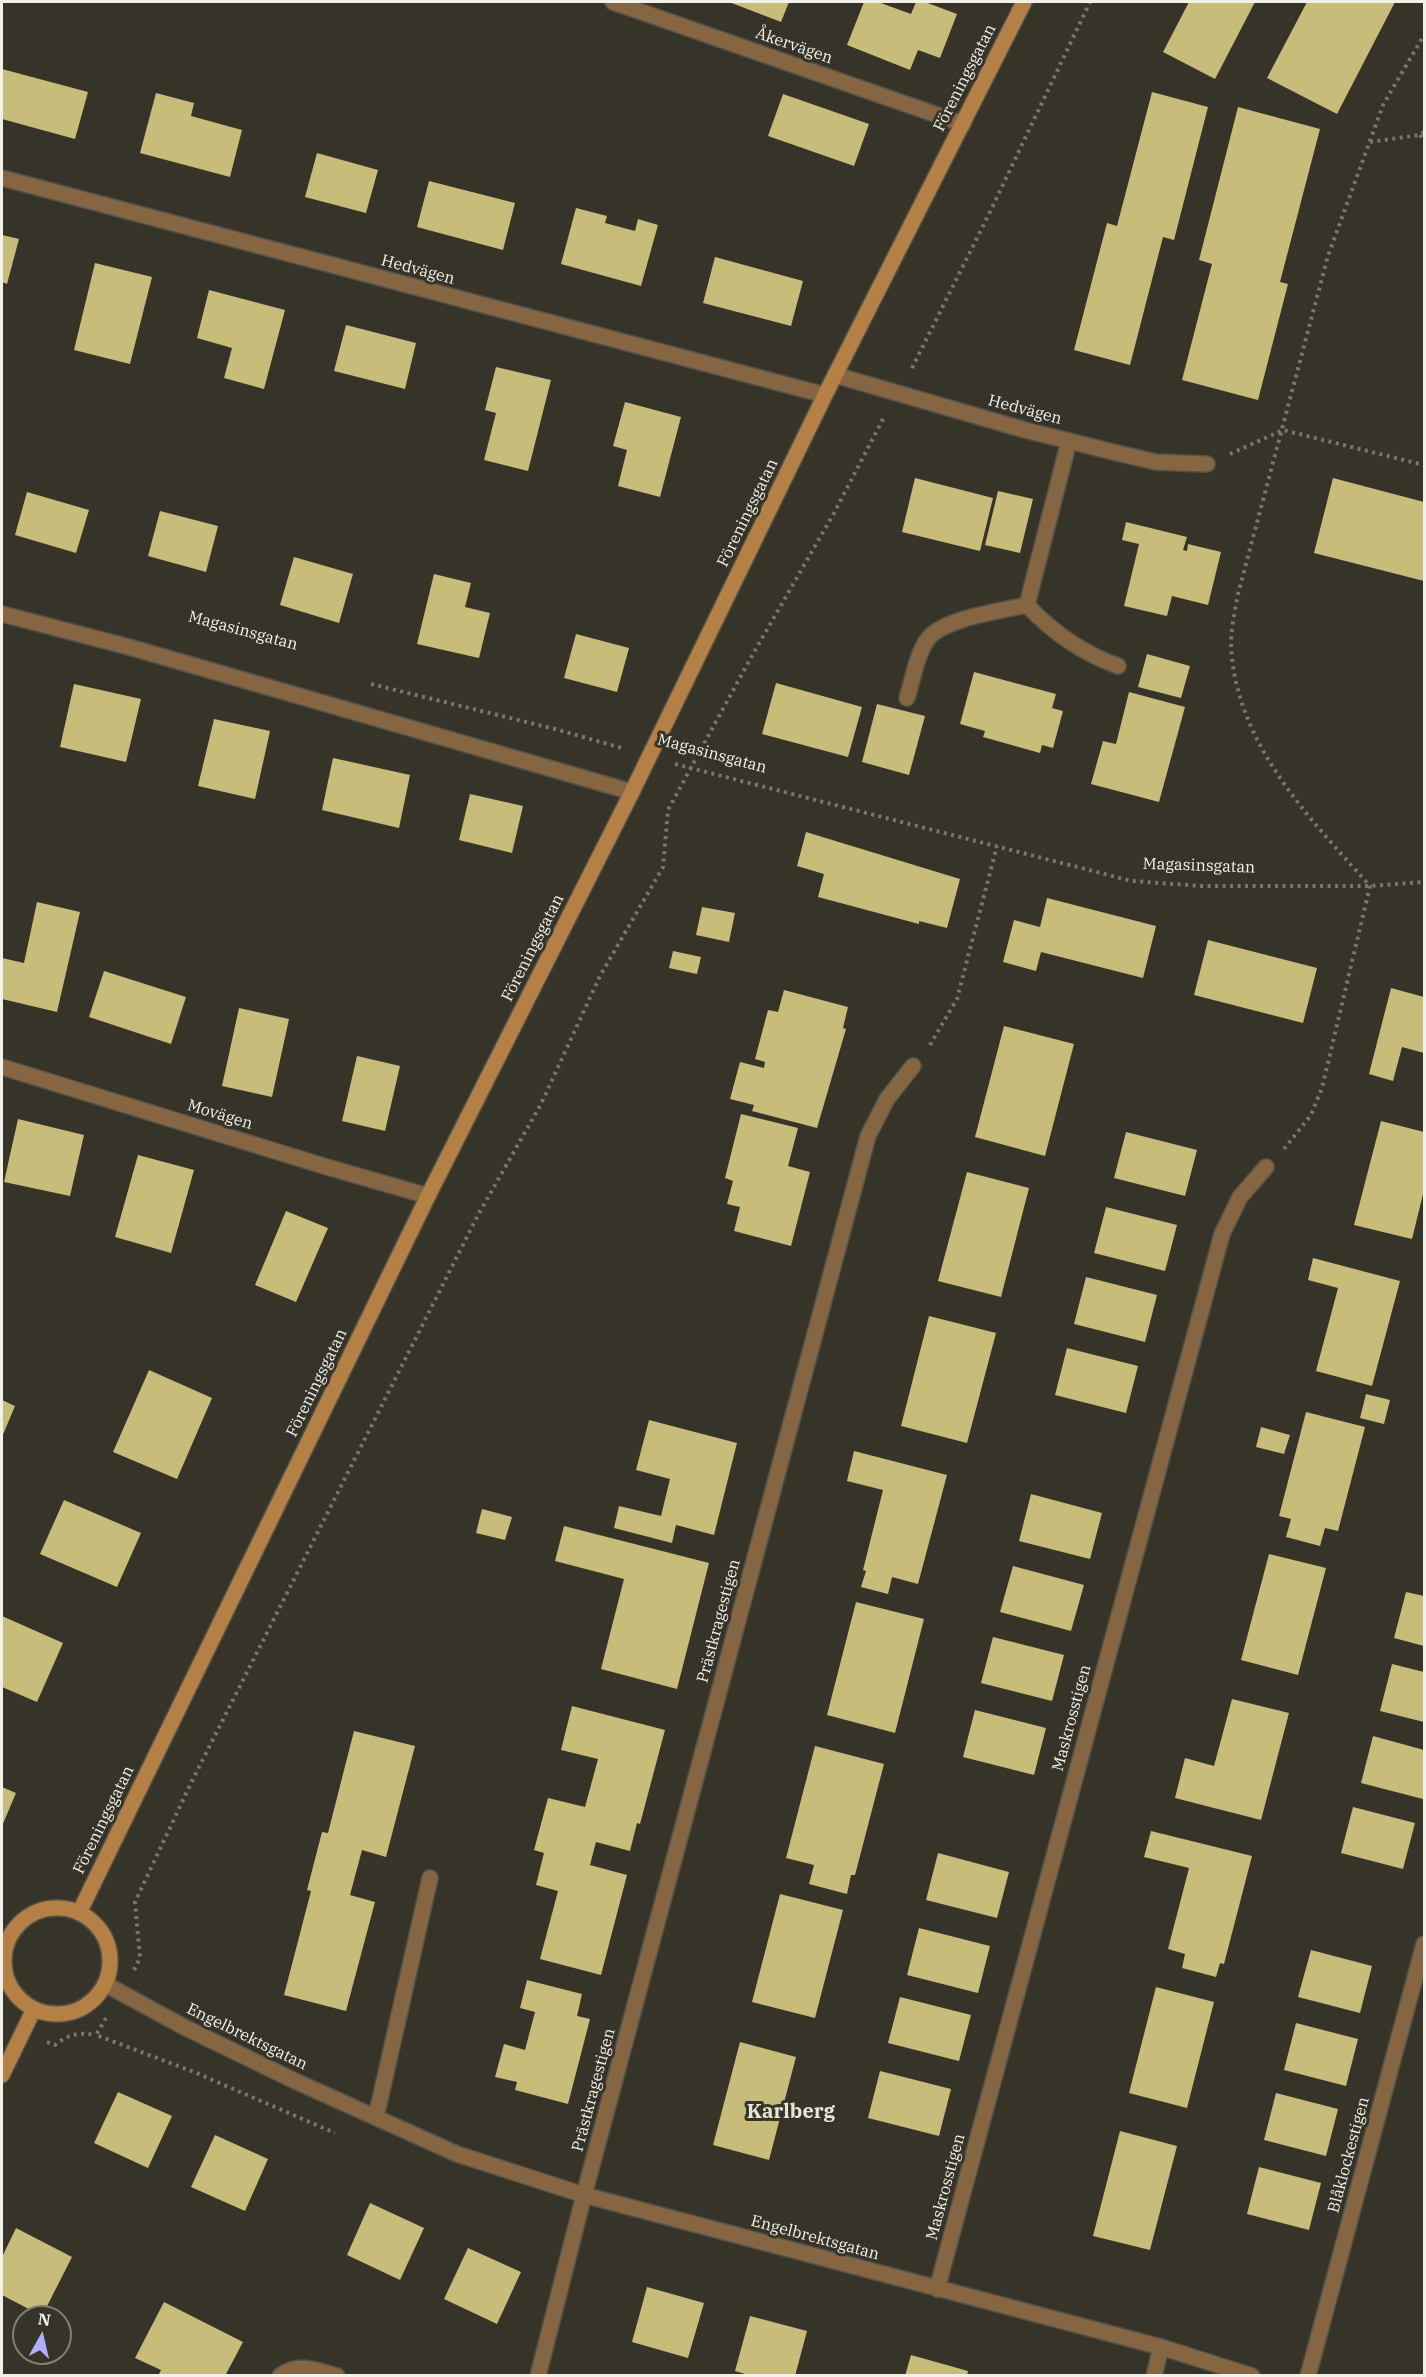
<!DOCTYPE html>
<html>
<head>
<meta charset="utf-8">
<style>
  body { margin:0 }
  #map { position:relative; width:1426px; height:2377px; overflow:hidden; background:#363429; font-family:"IBM Plex Serif",serif }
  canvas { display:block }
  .frame { position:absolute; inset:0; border:3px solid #f1f0e9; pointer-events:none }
  .north { position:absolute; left:12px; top:2305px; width:60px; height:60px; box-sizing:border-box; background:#363429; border:2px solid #817f76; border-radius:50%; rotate:8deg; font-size:16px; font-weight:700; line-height:24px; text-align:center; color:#f1f0e9 }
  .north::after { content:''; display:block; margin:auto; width:21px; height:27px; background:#b1adfa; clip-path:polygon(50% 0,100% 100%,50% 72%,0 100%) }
</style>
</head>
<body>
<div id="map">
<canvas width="1426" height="2377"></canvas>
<div class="frame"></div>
<div class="north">N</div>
</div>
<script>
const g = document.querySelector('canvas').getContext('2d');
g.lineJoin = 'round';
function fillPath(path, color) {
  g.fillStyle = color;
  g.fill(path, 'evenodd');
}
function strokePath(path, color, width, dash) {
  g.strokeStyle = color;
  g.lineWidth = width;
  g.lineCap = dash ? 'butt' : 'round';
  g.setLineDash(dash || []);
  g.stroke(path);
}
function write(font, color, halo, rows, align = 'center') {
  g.font = font + ' "IBM Plex Serif",serif';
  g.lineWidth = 6;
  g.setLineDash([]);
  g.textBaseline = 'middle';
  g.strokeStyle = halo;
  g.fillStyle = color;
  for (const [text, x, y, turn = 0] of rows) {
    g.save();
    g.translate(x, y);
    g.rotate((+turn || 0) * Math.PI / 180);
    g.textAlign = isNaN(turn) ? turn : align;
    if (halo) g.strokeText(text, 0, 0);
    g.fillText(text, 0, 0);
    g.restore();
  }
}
fillPath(new Path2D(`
  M 729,2 L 789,2 L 781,22 Z
  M 864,2 L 878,2 L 911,14 L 916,2 L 925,2 L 957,14 L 940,58 L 918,50 L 910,70 L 847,45 Z
  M 1189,2 L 1255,2 L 1215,79 L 1163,52 Z
  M 1307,2 L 1395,2 L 1337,114 L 1267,78 Z
  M 2,69 L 88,92 L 75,139 L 2,119 Z
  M 1152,92 L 1208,107 L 1174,240 L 1163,237 L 1130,365 L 1074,350 L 1107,223 L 1117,226 Z
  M 156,93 L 194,103 L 191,116 L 242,130 L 230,177 L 140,153 Z
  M 783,94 L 869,124 L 854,166 L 768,136 Z
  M 1238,107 L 1320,129 L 1280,282 L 1288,284 L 1258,400 L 1182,380 L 1212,264 L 1199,260 Z
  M 317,153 L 378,170 L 366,213 L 305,197 Z
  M 429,181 L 515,203 L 503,250 L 417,227 Z
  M 576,208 L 607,216 L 605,223 L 635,231 L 638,219 L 658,225 L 641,286 L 561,264 Z
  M 2,235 L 19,239 L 7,284 L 2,282 Z
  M 715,257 L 803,281 L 791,326 L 703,303 Z
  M 95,263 L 152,277 L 130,364 L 74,350 Z
  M 209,290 L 285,310 L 264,389 L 224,378 L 232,348 L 197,338 Z
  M 346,325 L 416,343 L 405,389 L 334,371 Z
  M 496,367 L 551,380 L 528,471 L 484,460 L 496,413 L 485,410 Z
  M 625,402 L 681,417 L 660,497 L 618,486 L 627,450 L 613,446 Z
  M 915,478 L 993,498 L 980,551 L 902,532 Z
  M 1333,478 L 1424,502 L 1424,581 L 1314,553 Z
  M 998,491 L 1033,499 L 1020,553 L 985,545 Z
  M 27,492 L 89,510 L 76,553 L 15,535 Z
  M 160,511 L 218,526 L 206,572 L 148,556 Z
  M 1126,522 L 1187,537 L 1183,550 L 1187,551 L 1188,544 L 1221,552 L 1208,605 L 1172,596 L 1167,616 L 1124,606 L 1139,544 L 1122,540 Z
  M 294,557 L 353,574 L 339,623 L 280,605 Z
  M 434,574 L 471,583 L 465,607 L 490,613 L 479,658 L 417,644 Z
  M 576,634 L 629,648 L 617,692 L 564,678 Z
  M 1147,654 L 1190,666 L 1181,698 L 1138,687 Z
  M 974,672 L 1056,694 L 1052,708 L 1063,711 L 1053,748 L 1042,745 L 1040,753 L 983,737 L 985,731 L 960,724 Z
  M 776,683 L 862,707 L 848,757 L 762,734 Z
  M 74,684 L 141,699 L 126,762 L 60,747 Z
  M 1129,692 L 1185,707 L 1159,802 L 1091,784 L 1103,741 L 1116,744 Z
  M 877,704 L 925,716 L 909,775 L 862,762 Z
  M 214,719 L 270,731 L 255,799 L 198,786 Z
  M 333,758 L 410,775 L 399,828 L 322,810 Z
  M 470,794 L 523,806 L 512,853 L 459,840 Z
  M 806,832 L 960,879 L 947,928 L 919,921 L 919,924 L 818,897 L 824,874 L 797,866 Z
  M 1047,898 L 1156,926 L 1143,978 L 1041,952 L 1036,971 L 1003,962 L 1014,920 L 1040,927 Z
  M 37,902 L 80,912 L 57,1012 L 2,999 L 2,958 L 24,963 Z
  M 702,907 L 735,913 L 729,942 L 696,935 Z
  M 1208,940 L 1317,968 L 1303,1023 L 1194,995 Z
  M 673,951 L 701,957 L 697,974 L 669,968 Z
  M 104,971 L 186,997 L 171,1044 L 89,1017 Z
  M 1391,988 L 1424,997 L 1424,1053 L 1402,1047 L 1393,1081 L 1369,1074 Z
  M 784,990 L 848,1007 L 843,1028 L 846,1029 L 817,1128 L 752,1111 L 754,1105 L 730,1099 L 740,1062 L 764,1068 L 765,1062 L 755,1059 L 768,1010 L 778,1012 Z
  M 239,1008 L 289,1019 L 272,1097 L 222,1086 Z
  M 1004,1026 L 1074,1044 L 1045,1156 L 975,1137 Z
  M 357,1056 L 400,1066 L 385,1131 L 342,1121 Z
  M 741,1114 L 798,1128 L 788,1166 L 810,1172 L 791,1246 L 734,1231 L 740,1207 L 727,1204 L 733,1181 L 725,1178 Z
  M 18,1119 L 84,1135 L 70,1196 L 4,1182 Z
  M 1381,1121 L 1424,1132 L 1424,1190 L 1412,1239 L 1354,1225 Z
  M 1126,1132 L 1197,1150 L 1185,1196 L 1114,1178 Z
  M 138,1155 L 194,1170 L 171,1253 L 115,1237 Z
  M 967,1172 L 1029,1188 L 1001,1297 L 938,1281 Z
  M 1106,1207 L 1177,1225 L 1165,1271 L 1094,1253 Z
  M 286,1211 L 328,1228 L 296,1302 L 255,1285 Z
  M 1313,1258 L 1400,1281 L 1372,1386 L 1316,1371 L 1338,1288 L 1308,1280 Z
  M 1086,1277 L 1157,1295 L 1145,1342 L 1074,1324 Z
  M 929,1316 L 996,1333 L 967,1443 L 901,1426 Z
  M 1067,1348 L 1138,1366 L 1126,1413 L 1055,1395 Z
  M 149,1370 L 212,1398 L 177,1479 L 113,1452 Z
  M 1366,1394 L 1390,1400 L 1384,1424 L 1360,1418 Z
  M 2,1400 L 15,1406 L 2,1437 Z
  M 1306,1412 L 1365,1427 L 1338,1531 L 1325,1528 L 1320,1546 L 1286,1537 L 1291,1519 L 1279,1516 Z
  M 649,1420 L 737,1443 L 714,1535 L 676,1525 L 672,1543 L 614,1528 L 619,1506 L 661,1516 L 670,1479 L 636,1470 Z
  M 1261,1427 L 1290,1435 L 1284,1454 L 1256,1447 Z
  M 854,1451 L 947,1475 L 918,1584 L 892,1577 L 888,1594 L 861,1587 L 866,1571 L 863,1570 L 883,1490 L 847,1481 Z
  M 1031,1494 L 1102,1513 L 1090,1559 L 1019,1541 Z
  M 64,1500 L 141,1533 L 117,1587 L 40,1554 Z
  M 482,1509 L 512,1517 L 505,1540 L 476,1533 Z
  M 564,1526 L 709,1563 L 677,1689 L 601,1669 L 624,1579 L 555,1561 Z
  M 1269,1554 L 1326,1568 L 1298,1675 L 1241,1660 Z
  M 1013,1566 L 1084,1585 L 1071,1631 L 1000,1612 Z
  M 1406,1592 L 1424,1596 L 1424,1646 L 1394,1638 Z
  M 856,1602 L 924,1619 L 895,1733 L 827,1715 Z
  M 2,1616 L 63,1643 L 37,1702 L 2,1687 Z
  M 993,1637 L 1064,1655 L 1052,1701 L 981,1683 Z
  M 1392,1664 L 1424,1672 L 1424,1722 L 1380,1711 Z
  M 1232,1699 L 1289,1713 L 1261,1820 L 1175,1798 L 1185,1758 L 1214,1766 Z
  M 572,1706 L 665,1730 L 640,1824 L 637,1823 L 630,1851 L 596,1842 L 590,1865 L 627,1875 L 601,1975 L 540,1959 L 558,1891 L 536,1885 L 544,1853 L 534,1850 L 548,1798 L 585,1807 L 598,1759 L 561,1750 Z
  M 975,1710 L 1046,1728 L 1034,1775 L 963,1757 Z
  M 354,1731 L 415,1746 L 386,1857 L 362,1850 L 350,1895 L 375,1902 L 346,2011 L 284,1995 L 311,1891 L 307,1890 L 322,1832 L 328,1833 Z
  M 1373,1736 L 1424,1750 L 1423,1799 L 1361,1783 Z
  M 815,1746 L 884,1764 L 855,1875 L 851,1875 L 847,1894 L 809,1884 L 814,1865 L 786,1858 Z
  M 2,1787 L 16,1793 L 2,1826 Z
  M 1353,1807 L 1415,1823 L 1403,1869 L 1341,1853 Z
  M 1151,1831 L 1252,1856 L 1224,1964 L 1220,1963 L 1216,1977 L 1182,1968 L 1185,1954 L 1168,1949 L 1189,1868 L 1144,1857 Z
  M 938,1853 L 1009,1872 L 997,1918 L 926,1900 Z
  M 780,1894 L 843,1910 L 815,2018 L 752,2002 Z
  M 919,1928 L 990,1946 L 978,1993 L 907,1975 Z
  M 1311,1950 L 1372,1966 L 1360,2013 L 1298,1997 Z
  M 527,1980 L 582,1994 L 577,2016 L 590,2019 L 568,2104 L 515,2090 L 517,2082 L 495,2077 L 504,2044 L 525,2050 L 535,2012 L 520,2008 Z
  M 1156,1987 L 1214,2002 L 1187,2108 L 1129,2093 Z
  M 900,1997 L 971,2015 L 959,2061 L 888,2043 Z
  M 1296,2023 L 1358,2039 L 1346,2086 L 1284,2070 Z
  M 740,2042 L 796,2057 L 769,2160 L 713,2145 Z
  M 880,2071 L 951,2089 L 939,2136 L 868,2118 Z
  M 118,2092 L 172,2116 L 148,2168 L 94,2143 Z
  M 1276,2093 L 1338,2109 L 1326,2156 L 1264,2140 Z
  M 1120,2131 L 1177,2146 L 1150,2250 L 1093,2236 Z
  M 215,2135 L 268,2159 L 245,2211 L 191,2187 Z
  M 1259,2167 L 1321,2183 L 1309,2230 L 1247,2214 Z
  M 370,2203 L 424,2228 L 400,2280 L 347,2255 Z
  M 16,2228 L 72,2257 L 42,2316 L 2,2295 L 2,2257 Z
  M 468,2248 L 521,2272 L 497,2324 L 444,2299 Z
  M 647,2287 L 704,2303 L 688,2358 L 632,2342 Z
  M 164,2302 L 243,2342 L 225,2376 L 158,2376 L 161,2370 L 135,2358 Z
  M 750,2316 L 807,2331 L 795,2376 L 752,2376 L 735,2371 Z
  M 911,2355 L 968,2371 L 967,2376 L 905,2376 Z`), '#c8bc7a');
const lane = new Path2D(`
  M 1027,605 C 1053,633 1082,653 1118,666
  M 907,698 C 913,679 916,657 927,640 C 942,618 1002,611 1027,605 L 1069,441`);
const street = new Path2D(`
  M 613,2 L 963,124
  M 2,178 L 825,395
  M 835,375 L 1025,430 L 1113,452 L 1156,462 L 1207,464
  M 2,614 L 129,647 L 632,792
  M 2,1067 L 327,1167 L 428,1196
  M 2,1945 L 6,1946
  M 105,1984 L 186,2028 L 295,2081 L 457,2154 L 584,2195 L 1161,2347 L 1252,2376
  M 376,2117 L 430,1878
  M 937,2289 L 1222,1234 L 1240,1197 L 1266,1167
  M 280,2376 C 297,2362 316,2370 337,2376
  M 538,2376 L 584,2195 L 868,1136 L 887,1099 L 913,1066
  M 1154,2376 L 1161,2347
  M 1308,2376 L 1424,1944`);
const secondary = new Path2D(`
  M4 1961a53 53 0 1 1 106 0a53 53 0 1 1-106 0Z
  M 79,1913 L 428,1196 L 632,792 L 825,395 L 1024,2
  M 2,2075 L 34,2009`);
strokePath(lane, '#545248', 18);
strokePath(street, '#545248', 18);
strokePath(secondary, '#545248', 18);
strokePath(new Path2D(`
  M 1420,135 L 1424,141
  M 1370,142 L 1420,135 L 1424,132
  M 912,368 L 989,214 L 1090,2
  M 1230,454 L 1283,430 L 1424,465
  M 371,684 L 555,729 L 622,748
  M 675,764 L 1132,881 L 1201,886 L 1370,886 L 1424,882
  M 930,1045 L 957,999 L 997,846
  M 1284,1149 L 1311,1115 L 1322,1088 L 1370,886 C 1312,821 1242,750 1232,658 C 1229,637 1234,615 1238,594 L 1328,256 L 1383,105 L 1424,35
  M 134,1970 L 140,1958 L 135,1902 L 191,1783 L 478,1215 L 541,1104 L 600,976 L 663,867 L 668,810 L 749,661 L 834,513 L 883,419
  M 106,2018 L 96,2035 L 194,2072 L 335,2133
  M 47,2042 L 55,2045 C 69,2034 79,2032 96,2035`), '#78766d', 4, [3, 4.5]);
strokePath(lane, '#866542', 15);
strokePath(street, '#866542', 15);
strokePath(secondary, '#b48045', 15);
write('16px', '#f1f0e9', '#363429', [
  ["Åkervägen",794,46,19],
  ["Föreningsgatan",965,78,-63],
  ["Hedvägen",418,270,15],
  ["Hedvägen",1025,410,15],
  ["Föreningsgatan",748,513,-64],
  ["Magasinsgatan",243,631,15],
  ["Magasinsgatan",712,754,15],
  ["Magasinsgatan",1199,866,2],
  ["Föreningsgatan",533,948,-63],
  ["Movägen",220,1115,17],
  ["Föreningsgatan",317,1383,-64],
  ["Prästkragestigen",719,1621,-75],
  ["Maskrosstigen",1072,1718,-75],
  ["Föreningsgatan",104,1820,-64],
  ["Engelbrektsgatan",247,2037,26],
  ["Prästkragestigen",594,2090,-75],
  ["Blåklockestigen",1349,2155,-75],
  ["Maskrosstigen",946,2187,-75],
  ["Engelbrektsgatan",815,2238,15]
]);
write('bold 20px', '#e7e5d6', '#363429', [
  ["Karlberg",791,2112]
]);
</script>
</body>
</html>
